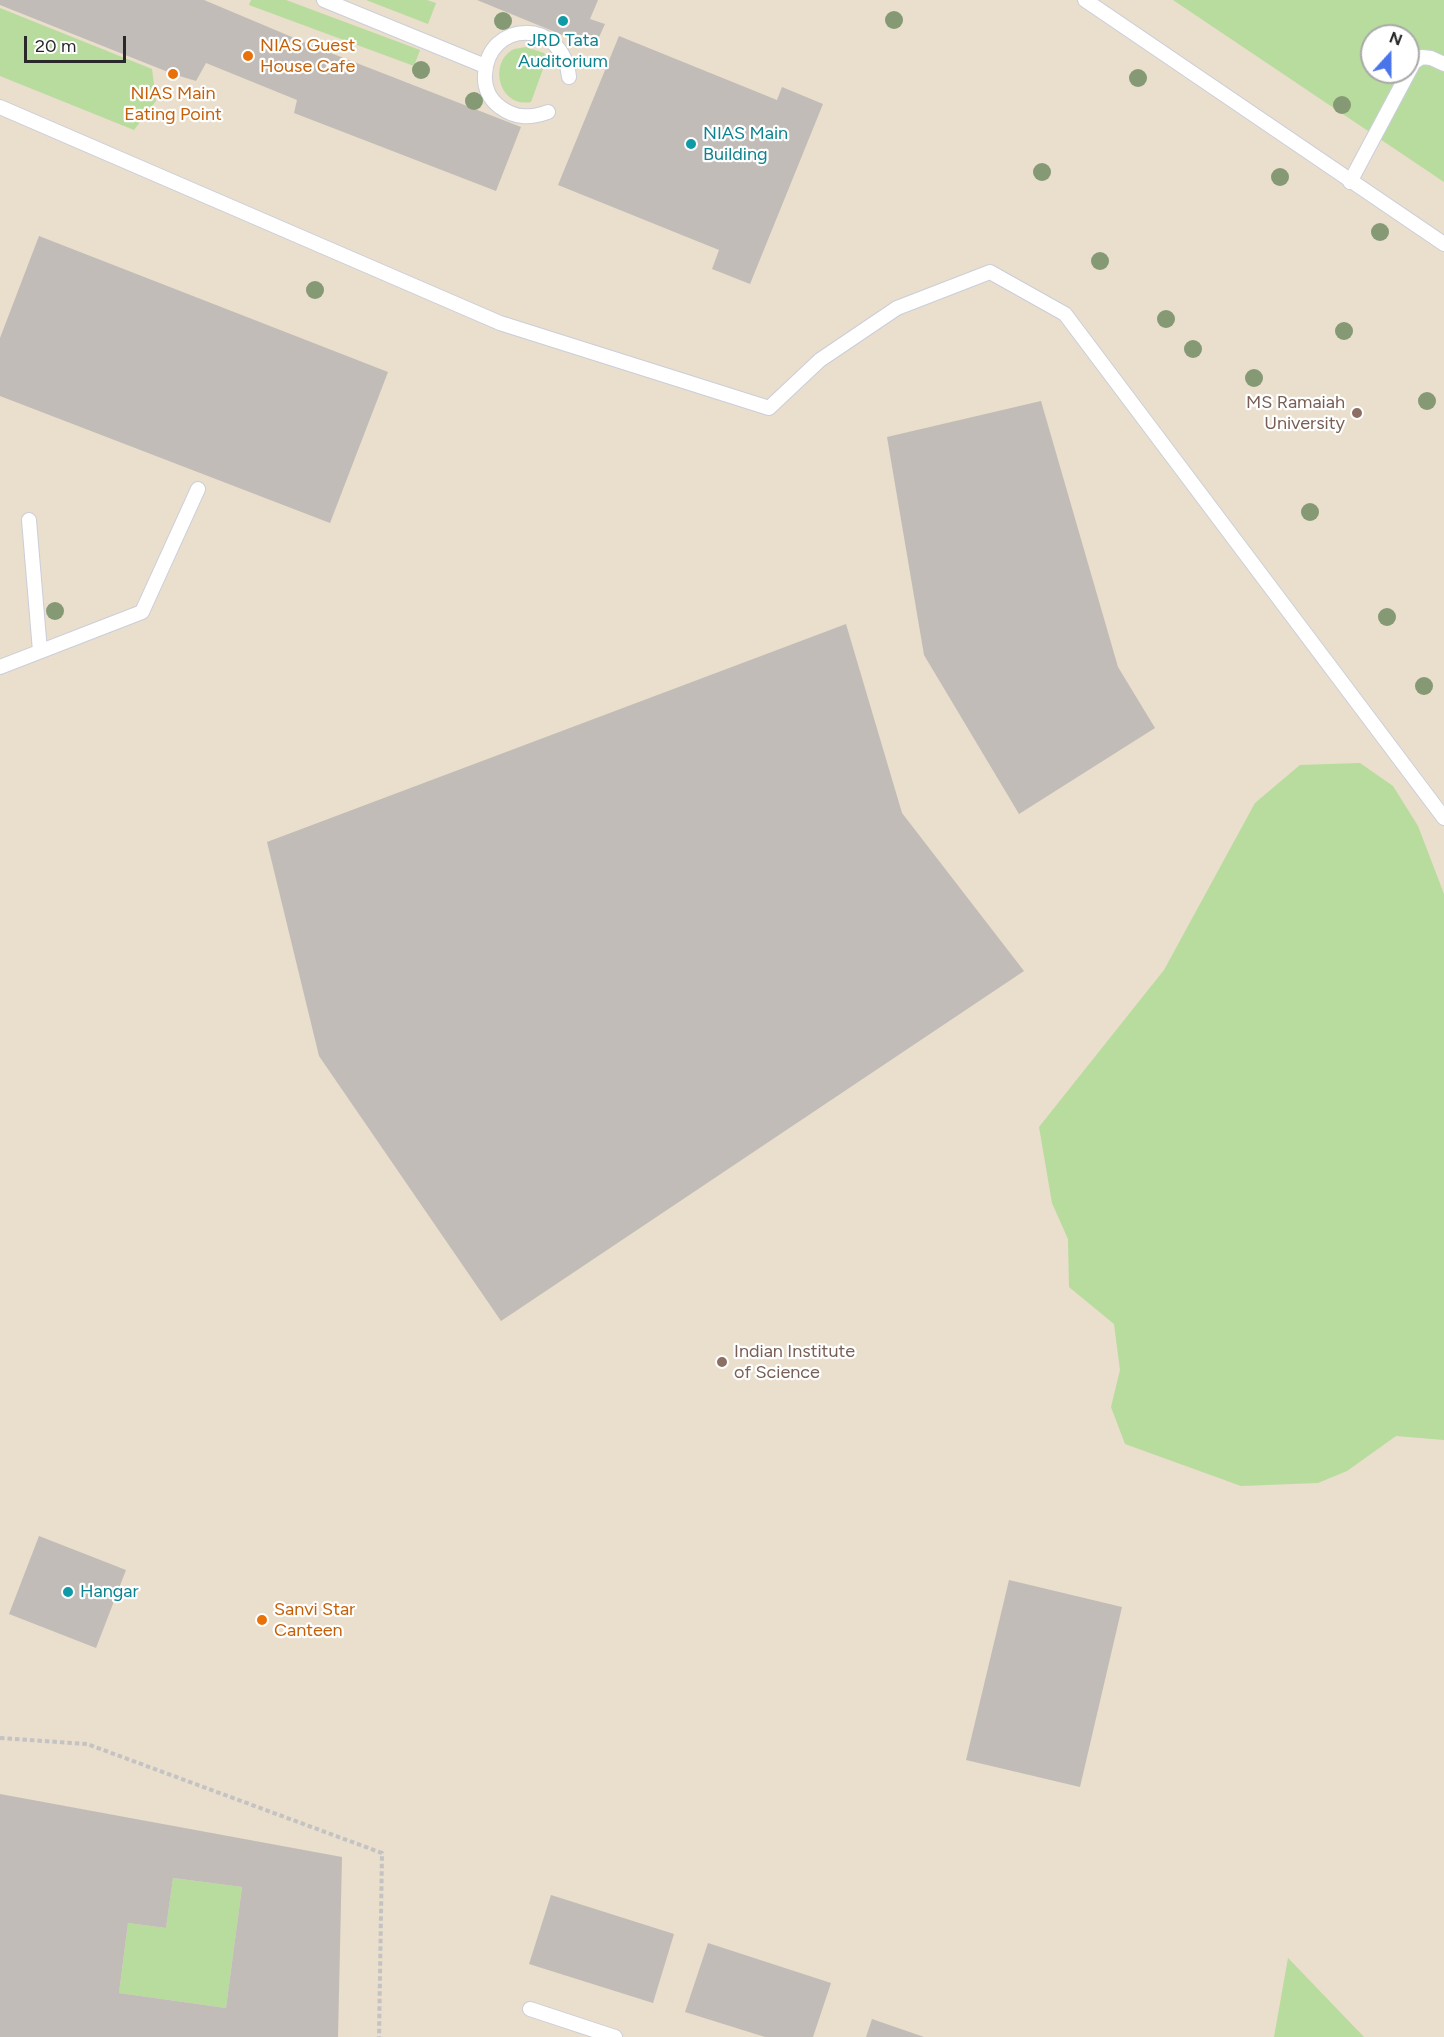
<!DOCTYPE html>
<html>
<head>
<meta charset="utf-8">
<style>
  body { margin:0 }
  #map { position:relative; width:1444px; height:2037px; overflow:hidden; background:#eae2dc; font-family:Figtree,sans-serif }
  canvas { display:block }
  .north { position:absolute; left:1360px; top:24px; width:60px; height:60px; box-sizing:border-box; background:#fff; border:2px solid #a9a9a9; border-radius:50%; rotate:21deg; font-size:16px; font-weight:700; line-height:24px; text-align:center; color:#292929 }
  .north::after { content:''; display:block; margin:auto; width:21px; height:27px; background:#4a74e9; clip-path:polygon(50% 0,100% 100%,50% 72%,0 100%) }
  .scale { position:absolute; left:24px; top:36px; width:102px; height:27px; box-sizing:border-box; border:3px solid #292929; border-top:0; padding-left:8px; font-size:18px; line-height:21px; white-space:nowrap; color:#292929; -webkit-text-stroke:4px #fff; paint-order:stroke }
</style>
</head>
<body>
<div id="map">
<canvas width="1444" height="2037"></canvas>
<div class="north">N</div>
<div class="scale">20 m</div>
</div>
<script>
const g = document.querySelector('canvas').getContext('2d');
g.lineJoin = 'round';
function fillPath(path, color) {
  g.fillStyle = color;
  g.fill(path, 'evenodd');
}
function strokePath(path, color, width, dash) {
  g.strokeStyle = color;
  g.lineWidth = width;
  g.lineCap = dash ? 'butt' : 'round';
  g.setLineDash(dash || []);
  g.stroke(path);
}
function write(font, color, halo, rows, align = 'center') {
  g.font = font + ' Figtree,sans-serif';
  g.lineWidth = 4.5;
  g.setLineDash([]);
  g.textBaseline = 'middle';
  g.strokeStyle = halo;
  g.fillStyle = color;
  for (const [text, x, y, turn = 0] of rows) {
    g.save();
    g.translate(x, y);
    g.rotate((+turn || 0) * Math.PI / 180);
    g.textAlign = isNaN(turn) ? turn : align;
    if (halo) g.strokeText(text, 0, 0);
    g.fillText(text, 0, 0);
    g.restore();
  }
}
fillPath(new Path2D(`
  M 0,0 L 1444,0 L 1444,2037 L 0,2037 ZM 1372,36 L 1408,36 L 1408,72 L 1372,72 Z`), '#eadecc');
fillPath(new Path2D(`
  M 251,0 L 286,0 L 420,50 L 414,66 L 249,5 Z
  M 366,0 L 427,0 L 436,3 L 428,24 Z
  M 1173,0 L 1444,0 L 1444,182 ZM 1372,36 L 1408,36 L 1408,72 L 1372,72 Z
  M 0,8 L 152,69 L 156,101 L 134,130 L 0,76 Z
  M 526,47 L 544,53 L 547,58 L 531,102 C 500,108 488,65 512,50 C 516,48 522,48 526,47 Z
  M 1360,763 L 1393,786 L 1418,826 L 1444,894 L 1444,1440 L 1396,1436 L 1347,1471 L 1318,1483 L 1241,1486 L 1125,1444 L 1111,1407 L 1120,1370 L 1114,1324 L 1069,1287 L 1068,1239 L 1052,1203 L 1039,1127 L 1164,970 L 1255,803 L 1300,765 Z
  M 173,1878 L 242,1887 L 226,2008 L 119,1993 L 128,1923 L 166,1928 Z
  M 1288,1958 L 1364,2037 L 1274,2037 Z`), '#b7dc9d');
fillPath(new Path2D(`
  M 0,0 L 204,0 L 318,48 L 521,127 L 496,191 L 294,113 L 297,100 L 206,63 L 196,81 L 173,74 L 0,5 Z
  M 477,0 L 598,0 L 590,19 L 605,24 L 594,48 Z
  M 619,36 L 777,100 L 782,87 L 823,104 L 750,284 L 712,269 L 719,250 L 558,185 Z
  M 39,236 L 388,372 L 330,523 L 0,396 L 0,338 Z
  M 1041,401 L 1118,667 L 1155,728 L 1019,814 L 924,655 L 887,437 Z
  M 846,624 L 902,813 L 1024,971 L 501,1321 L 319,1056 L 267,842 Z
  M 39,1536 L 126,1570 L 96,1648 L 9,1614 Z
  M 1009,1580 L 1122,1607 L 1080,1787 L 966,1760 Z
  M 0,1794 L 342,1857 L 338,2037 L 0,2037 ZM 173,1878 L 242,1887 L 226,2008 L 119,1993 L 128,1923 L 166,1928 Z
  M 551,1895 L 674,1934 L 653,2003 L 529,1964 Z
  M 708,1943 L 831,1983 L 813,2037 L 765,2037 L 685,2012 Z
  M 872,2019 L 924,2037 L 866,2037 Z`), '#c2bcb8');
const service = new Path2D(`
  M 324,0 L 485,66
  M 1085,0 L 1444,244
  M 0,107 L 500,323 L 769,408 L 820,360 L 897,308 L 990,272 L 1065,314 L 1444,818
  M 548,112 C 531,118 516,119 500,107 C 490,100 484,88 485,75 C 487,20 563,17 569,77
  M 1350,182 L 1414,62 L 1422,57 L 1431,58 L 1444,64
  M 29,520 L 40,651
  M 0,667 L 142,612 L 198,489
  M 530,2009 L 615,2037`);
strokePath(service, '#caced9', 16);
strokePath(new Path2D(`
  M 0,1738 L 87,1744 L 382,1853 L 379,2037`), '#c3c3c3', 4, [4.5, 3]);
strokePath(service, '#fff', 14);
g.fillStyle = '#859975';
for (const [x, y] of [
  [894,20],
  [503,21],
  [421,70],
  [1138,78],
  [474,101],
  [1342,105],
  [1042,172],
  [1280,177],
  [1380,232],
  [1100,261],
  [315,290],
  [1166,319],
  [1344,331],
  [1193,349],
  [1254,378],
  [1427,401],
  [1310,512],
  [55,611],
  [1387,617],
  [1424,686]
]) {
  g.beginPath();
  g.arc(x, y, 9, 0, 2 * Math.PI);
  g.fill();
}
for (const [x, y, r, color] of [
  [563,21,6,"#0f9aa8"],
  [248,56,6,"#e8710a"],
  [173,74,6,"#e8710a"],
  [691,144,6,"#0f9aa8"],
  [1357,413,6,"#8d6e63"],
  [722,1362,6,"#8d6e63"],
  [68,1592,6,"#0f9aa8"],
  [262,1620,6,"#e8710a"]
]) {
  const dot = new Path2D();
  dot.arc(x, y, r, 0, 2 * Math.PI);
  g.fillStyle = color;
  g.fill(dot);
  strokePath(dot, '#fff', 2);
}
write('18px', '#0d838f', '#fff', [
  ["JRD Tata",563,41,"center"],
  ["Auditorium",563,62,"center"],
  ["NIAS Main",703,134],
  ["Building",703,155],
  ["Hangar",80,1592]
], 'left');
write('18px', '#c56008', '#fff', [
  ["NIAS Guest",260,46],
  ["House Cafe",260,67],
  ["NIAS Main",173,94,"center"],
  ["Eating Point",173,115,"center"],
  ["Sanvi Star",274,1610],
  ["Canteen",274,1631]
], 'left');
write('18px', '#785e54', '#fff', [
  ["MS Ramaiah",1345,403],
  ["University",1345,424],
  ["Indian Institute",734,1352,"left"],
  ["of Science",734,1373,"left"]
], 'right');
</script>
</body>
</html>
